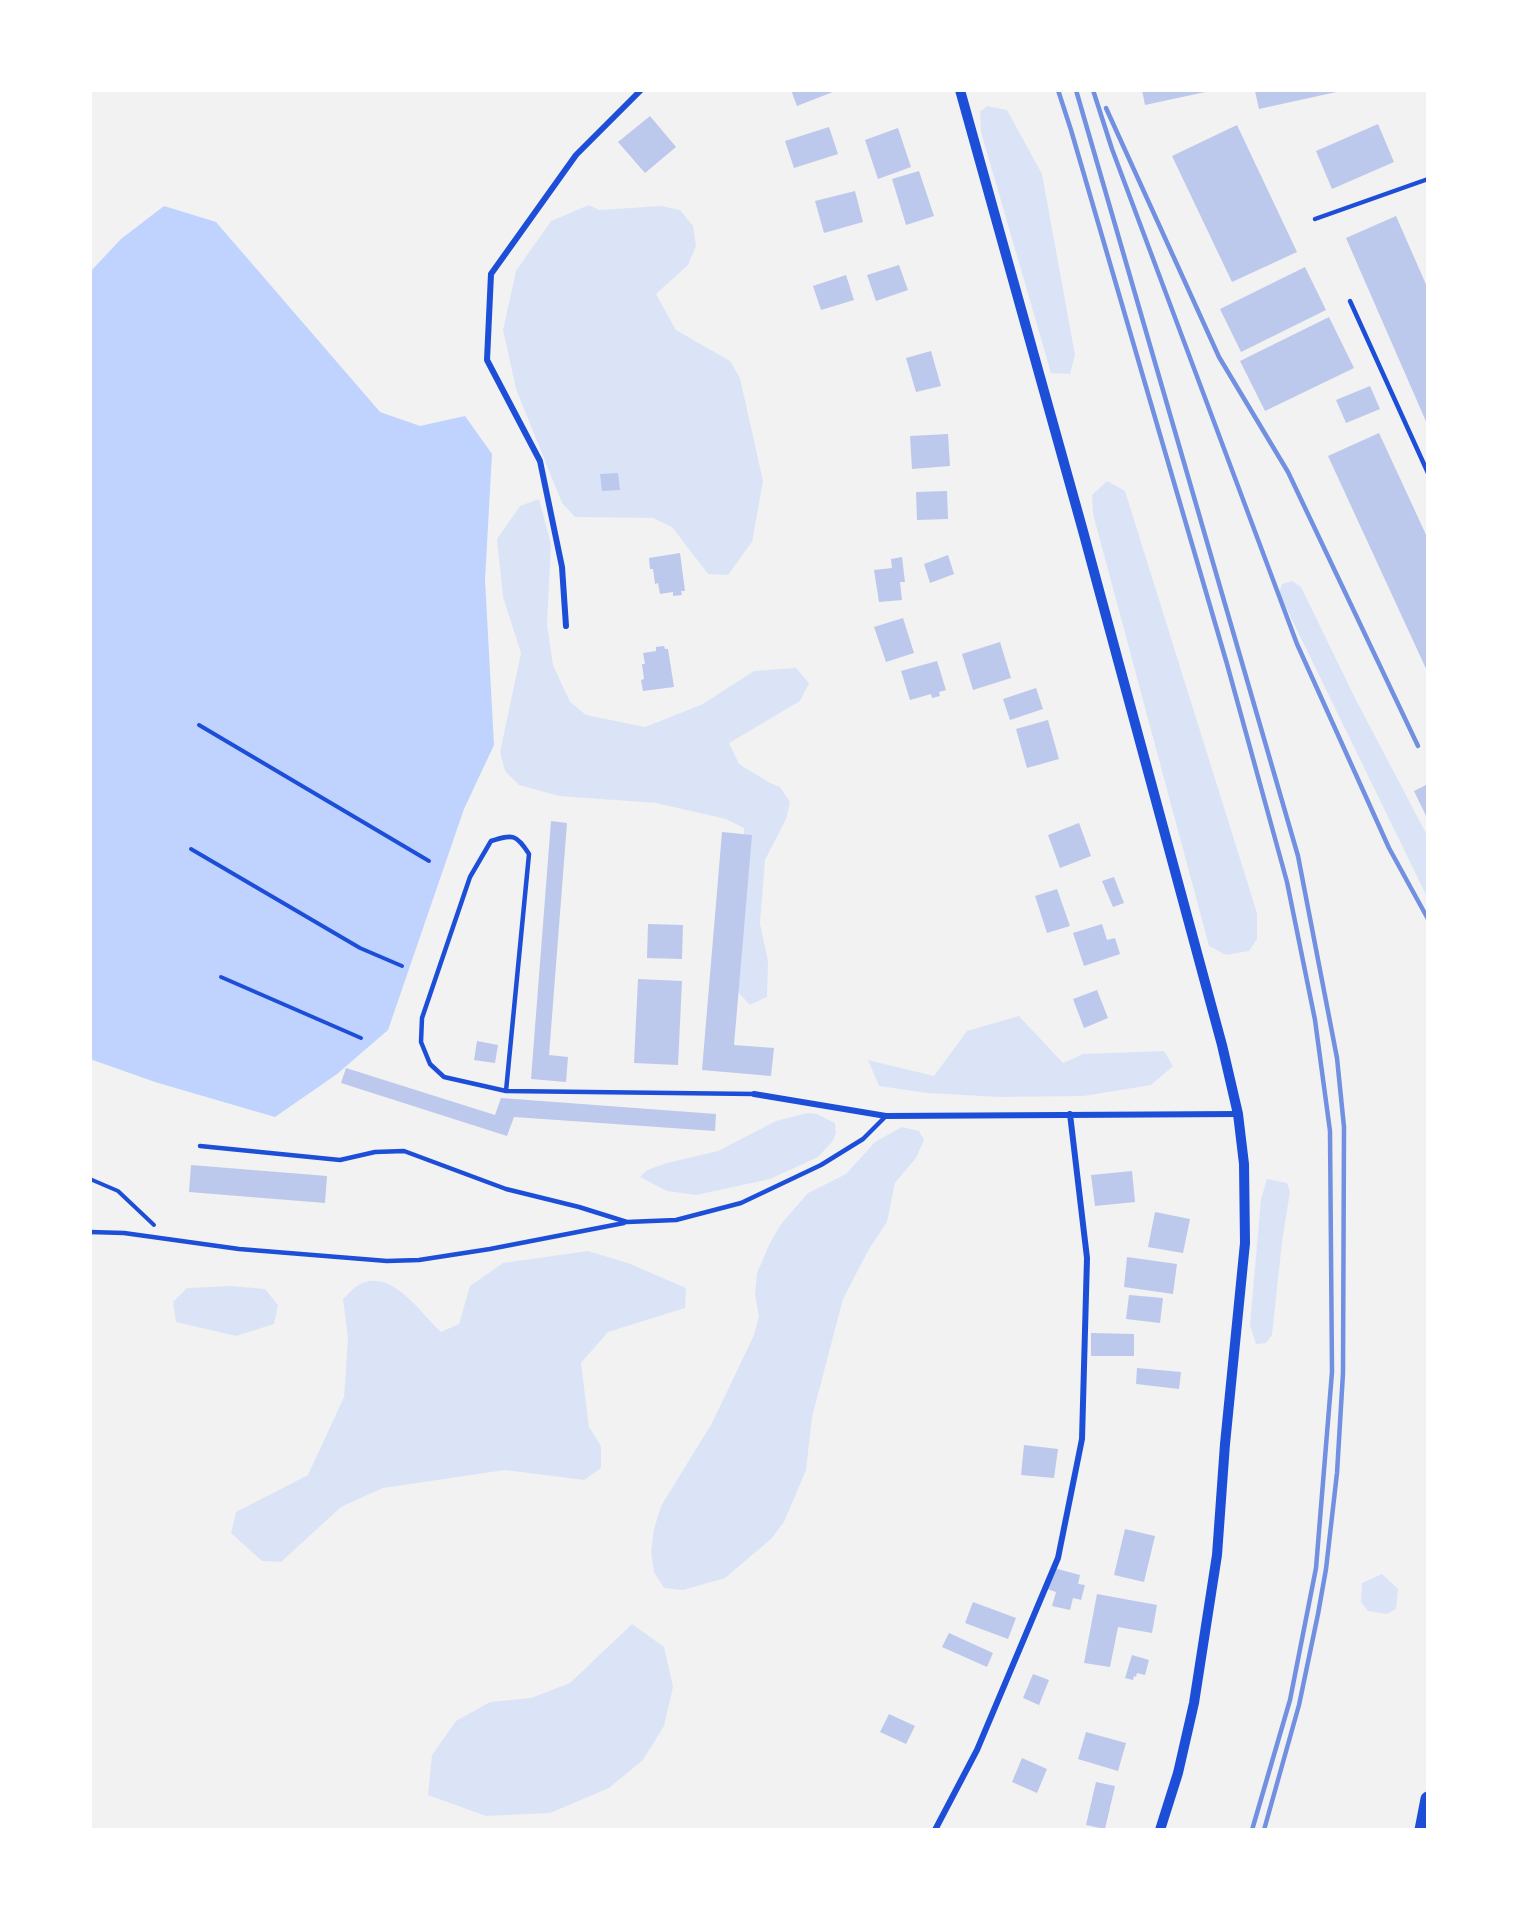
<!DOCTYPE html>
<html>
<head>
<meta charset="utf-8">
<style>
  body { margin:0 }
  #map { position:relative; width:1518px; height:1920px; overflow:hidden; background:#f2f2f2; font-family:Rubik,sans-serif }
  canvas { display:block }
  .frame { position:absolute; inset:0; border:92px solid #fff; pointer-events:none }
</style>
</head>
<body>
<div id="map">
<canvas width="1518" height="1920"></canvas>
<div class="frame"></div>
</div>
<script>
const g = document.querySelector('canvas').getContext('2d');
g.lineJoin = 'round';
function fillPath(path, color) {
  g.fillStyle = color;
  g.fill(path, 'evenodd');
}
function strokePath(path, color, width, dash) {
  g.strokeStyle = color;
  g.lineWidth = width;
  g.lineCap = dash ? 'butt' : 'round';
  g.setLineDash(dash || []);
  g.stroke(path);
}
fillPath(new Path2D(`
  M 987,106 L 1007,110 L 1042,174 L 1075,355 L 1070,374 L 1051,373 L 981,132 L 980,112 Z
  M 589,205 L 599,210 L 661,206 L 680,210 L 693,226 L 696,246 L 688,265 L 656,294 L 676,330 L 730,361 L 740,378 L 763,481 L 752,542 L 728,575 L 708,574 L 672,527 L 653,518 L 575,517 L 562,503 L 516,389 L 503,330 L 516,271 L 551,221 Z
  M 1107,481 L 1125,491 L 1257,913 L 1257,939 L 1249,951 L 1226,955 L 1209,946 L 1093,514 L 1092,495 Z
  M 539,499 L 551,544 L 547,624 L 553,665 L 570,702 L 586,715 L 645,727 L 703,704 L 754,671 L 796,668 L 809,683 L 800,701 L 729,743 L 739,764 L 770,783 L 780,787 L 790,802 L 786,819 L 765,860 L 760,924 L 768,961 L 767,997 L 750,1005 L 738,992 L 744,828 L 726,819 L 656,803 L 559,796 L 519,785 L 505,771 L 500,752 L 521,653 L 503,597 L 497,539 L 520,506 Z
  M 1292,581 L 1301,587 L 1355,698 L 1428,837 L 1428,899 L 1279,593 L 1282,584 Z
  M 1019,1016 L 1063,1063 L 1083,1054 L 1164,1051 L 1173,1066 L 1151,1085 L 1084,1096 L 999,1097 L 927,1093 L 879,1086 L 868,1060 L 934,1076 L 967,1031 Z
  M 807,1113 L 817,1114 L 835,1123 L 836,1133 L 832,1142 L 818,1157 L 770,1179 L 696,1195 L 667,1191 L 640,1177 L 647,1170 L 667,1163 L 718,1151 L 776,1121 Z
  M 902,1127 L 919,1131 L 924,1140 L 916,1158 L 895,1183 L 887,1222 L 869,1249 L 843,1299 L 812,1417 L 806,1470 L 784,1522 L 771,1539 L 725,1578 L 683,1590 L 664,1588 L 654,1572 L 651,1552 L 654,1529 L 661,1506 L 712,1423 L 754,1335 L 759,1316 L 755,1295 L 757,1273 L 770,1243 L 781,1224 L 808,1193 L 846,1174 L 875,1142 Z
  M 1267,1179 L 1287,1183 L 1290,1192 L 1282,1242 L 1272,1335 L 1266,1343 L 1256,1344 L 1250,1325 L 1261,1199 Z
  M 588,1251 L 628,1263 L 686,1288 L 685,1308 L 608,1332 L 581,1363 L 589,1427 L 601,1446 L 601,1468 L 584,1480 L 505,1470 L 383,1488 L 341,1507 L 281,1562 L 262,1561 L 231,1533 L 236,1512 L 308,1475 L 344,1397 L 348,1338 L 343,1299 C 348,1295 352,1289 357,1286 C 390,1265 420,1313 441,1332 L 459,1324 L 470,1286 L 503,1263 Z
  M 231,1286 L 265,1289 L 278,1305 L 274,1324 L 236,1336 L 176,1322 L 173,1302 L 187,1288 Z
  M 1382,1574 L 1398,1589 L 1396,1609 L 1387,1614 L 1368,1611 L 1361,1602 L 1362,1583 Z
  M 632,1624 L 664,1647 L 673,1687 L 664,1726 L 643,1760 L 609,1788 L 550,1813 L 486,1816 L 428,1795 L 432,1755 L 456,1721 L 490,1702 L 531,1698 L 570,1683 Z`), '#dbe4f7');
fillPath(new Path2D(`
  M 164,206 L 216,222 L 380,412 L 420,426 L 465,416 L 492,454 L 485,580 L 494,745 L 464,809 L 388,1030 L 337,1074 L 275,1117 L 155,1082 L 90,1059 L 90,937 L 92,929 L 90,925 L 90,272 L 121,239 Z`), '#bfd3fe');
fillPath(new Path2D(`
  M 791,90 L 838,90 L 797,106 Z
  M 1142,90 L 1210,90 L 1210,91 L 1145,105 Z
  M 1259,90 L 1341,90 L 1341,91 L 1259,109 L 1255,91 Z
  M 650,116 L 676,147 L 645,173 L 618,142 Z
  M 1378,124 L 1394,162 L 1332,189 L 1316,151 Z
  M 1237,125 L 1297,252 L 1232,282 L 1172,156 Z
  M 829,127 L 838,154 L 794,168 L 785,141 Z
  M 898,128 L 911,167 L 878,179 L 865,140 Z
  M 919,171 L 934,216 L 906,225 L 892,179 Z
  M 855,191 L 863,222 L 824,233 L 815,201 Z
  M 1396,216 L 1428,289 L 1428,426 L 1346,238 Z
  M 899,265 L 908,290 L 876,301 L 867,275 Z
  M 1305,267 L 1326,310 L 1241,352 L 1220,309 Z
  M 846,275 L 854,300 L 821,310 L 813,286 Z
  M 1329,317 L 1354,368 L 1265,411 L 1240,361 Z
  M 931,351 L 941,386 L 916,392 L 906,358 Z
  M 1370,386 L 1380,409 L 1346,423 L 1336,400 Z
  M 1379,433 L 1428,539 L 1428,673 L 1328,456 Z
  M 948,434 L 950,466 L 912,469 L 910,436 Z
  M 618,473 L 620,490 L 602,491 L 600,474 Z
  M 947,491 L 948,519 L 917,520 L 916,492 Z
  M 680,553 L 685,591 L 681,591 L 682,595 L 673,596 L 673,592 L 660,594 L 658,583 L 655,584 L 653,569 L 650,569 L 649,558 Z
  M 948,555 L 954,574 L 930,583 L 924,564 Z
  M 902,557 L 905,582 L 900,582 L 902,600 L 879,602 L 874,570 L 892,568 L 891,559 Z
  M 903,618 L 914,653 L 886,662 L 874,627 Z
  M 1000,642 L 1011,678 L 973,690 L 962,654 Z
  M 664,646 L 665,649 L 668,649 L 674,687 L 643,691 L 641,680 L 644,679 L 642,664 L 645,664 L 643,653 L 656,651 L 656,647 Z
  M 937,661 L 946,690 L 939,692 L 940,696 L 932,698 L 931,694 L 910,700 L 901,671 Z
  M 1036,688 L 1043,709 L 1010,720 L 1003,699 Z
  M 1048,720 L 1059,759 L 1027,768 L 1016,729 Z
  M 1428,784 L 1428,820 L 1414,791 Z
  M 551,821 L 567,823 L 549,1055 L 568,1057 L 566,1082 L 531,1079 Z
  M 1079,823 L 1091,856 L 1060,868 L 1048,835 Z
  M 722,832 L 752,835 L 734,1045 L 774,1048 L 771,1076 L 702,1070 Z
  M 1114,877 L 1124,903 L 1113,907 L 1102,881 Z
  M 1057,889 L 1070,926 L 1047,933 L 1035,896 Z
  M 648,924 L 683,925 L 682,959 L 647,958 Z
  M 1102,924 L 1107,940 L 1115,938 L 1120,954 L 1084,966 L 1073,933 Z
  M 638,979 L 682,981 L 678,1065 L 634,1063 Z
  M 1097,990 L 1108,1018 L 1084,1028 L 1073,999 Z
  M 477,1041 L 498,1045 L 495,1063 L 474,1060 Z
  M 346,1068 L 495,1115 L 501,1098 L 716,1114 L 715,1131 L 514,1117 L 507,1136 L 341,1083 Z
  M 191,1165 L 327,1176 L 325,1203 L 189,1192 Z
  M 1132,1171 L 1135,1202 L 1095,1206 L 1091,1175 Z
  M 1155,1212 L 1190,1219 L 1183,1253 L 1148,1247 Z
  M 1127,1257 L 1177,1264 L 1173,1294 L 1124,1287 Z
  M 1129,1295 L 1163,1298 L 1160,1323 L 1126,1319 Z
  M 1091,1333 L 1134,1334 L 1134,1356 L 1091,1356 Z
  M 1137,1368 L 1181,1372 L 1179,1389 L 1136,1384 Z
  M 1024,1445 L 1058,1449 L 1054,1478 L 1021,1475 Z
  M 1125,1529 L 1155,1536 L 1144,1582 L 1114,1575 Z
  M 1054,1568 L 1080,1575 L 1078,1584 L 1085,1585 L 1081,1600 L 1073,1598 L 1070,1610 L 1052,1606 L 1056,1592 L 1047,1589 Z
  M 1097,1594 L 1157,1605 L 1152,1633 L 1118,1627 L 1110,1667 L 1084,1663 Z
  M 973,1602 L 1016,1618 L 1008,1639 L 965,1623 Z
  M 949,1633 L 993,1653 L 987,1667 L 942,1647 Z
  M 1132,1655 L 1149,1660 L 1145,1675 L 1137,1673 L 1136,1677 L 1134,1676 L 1133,1680 L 1125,1678 Z
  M 1033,1674 L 1049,1680 L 1039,1705 L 1023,1698 Z
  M 889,1714 L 915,1726 L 906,1744 L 880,1732 Z
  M 1086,1732 L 1126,1743 L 1118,1771 L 1078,1759 Z
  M 1022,1758 L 1047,1769 L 1037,1793 L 1012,1782 Z
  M 1096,1782 L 1115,1786 L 1105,1829 L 1086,1825 Z`), '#bdc9ec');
strokePath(new Path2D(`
  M 199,725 L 429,861
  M 191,849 L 360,948 L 402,966
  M 221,977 L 361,1038
  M 90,1179 L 118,1191 L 154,1225`), '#1d4ed8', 4);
strokePath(new Path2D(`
  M 1315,219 L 1428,179
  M 1350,301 L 1428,473
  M 506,1091 L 444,1077 L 430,1064 L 421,1042 L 422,1018 L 470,877 L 491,841 C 513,834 516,834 529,854 L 506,1091 L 754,1094
  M 200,1146 L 340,1160 L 375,1152 L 404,1151 L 506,1189 L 579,1207 L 627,1222 L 676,1220 L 741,1203 L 821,1165 L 863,1139 L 886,1116
  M 90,1232 L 124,1233 L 239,1249 L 387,1261 L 419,1260 L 490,1249 L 624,1223`), '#1d4ed8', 4.5);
strokePath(new Path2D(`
  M 566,626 L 562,567 L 540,461 L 487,360 L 491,274 L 576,155 L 641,90
  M 754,1094 L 886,1116 L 1238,1114
  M 935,1830 L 977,1750 L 1058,1558 L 1082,1439 L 1087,1258 L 1070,1114`), '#1d4ed8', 6);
strokePath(new Path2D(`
  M 960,90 L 1083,531 L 1222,1045 L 1238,1114 L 1244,1164 L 1245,1243 L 1225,1444 L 1217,1555 L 1194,1703 L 1178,1773 L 1160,1830`), '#1d4ed8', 10);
strokePath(new Path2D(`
  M 1422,1830 L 1428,1799`), '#1d4ed8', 15);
strokePath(new Path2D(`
  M 1058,90 L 1071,130 L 1227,664 L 1287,882 L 1315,1020 L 1330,1131 L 1332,1372 L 1316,1568 L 1290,1700 L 1252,1830
  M 1076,90 L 1298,856 L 1337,1058 L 1344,1127 L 1343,1373 L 1337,1473 L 1326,1569 L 1318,1614 L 1299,1705 L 1264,1830
  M 1093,90 L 1112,149 L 1297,644 L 1389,848 L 1428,919
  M 1106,108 L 1219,357 L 1288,472 L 1418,746`), '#7290e2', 4.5);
</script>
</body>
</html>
